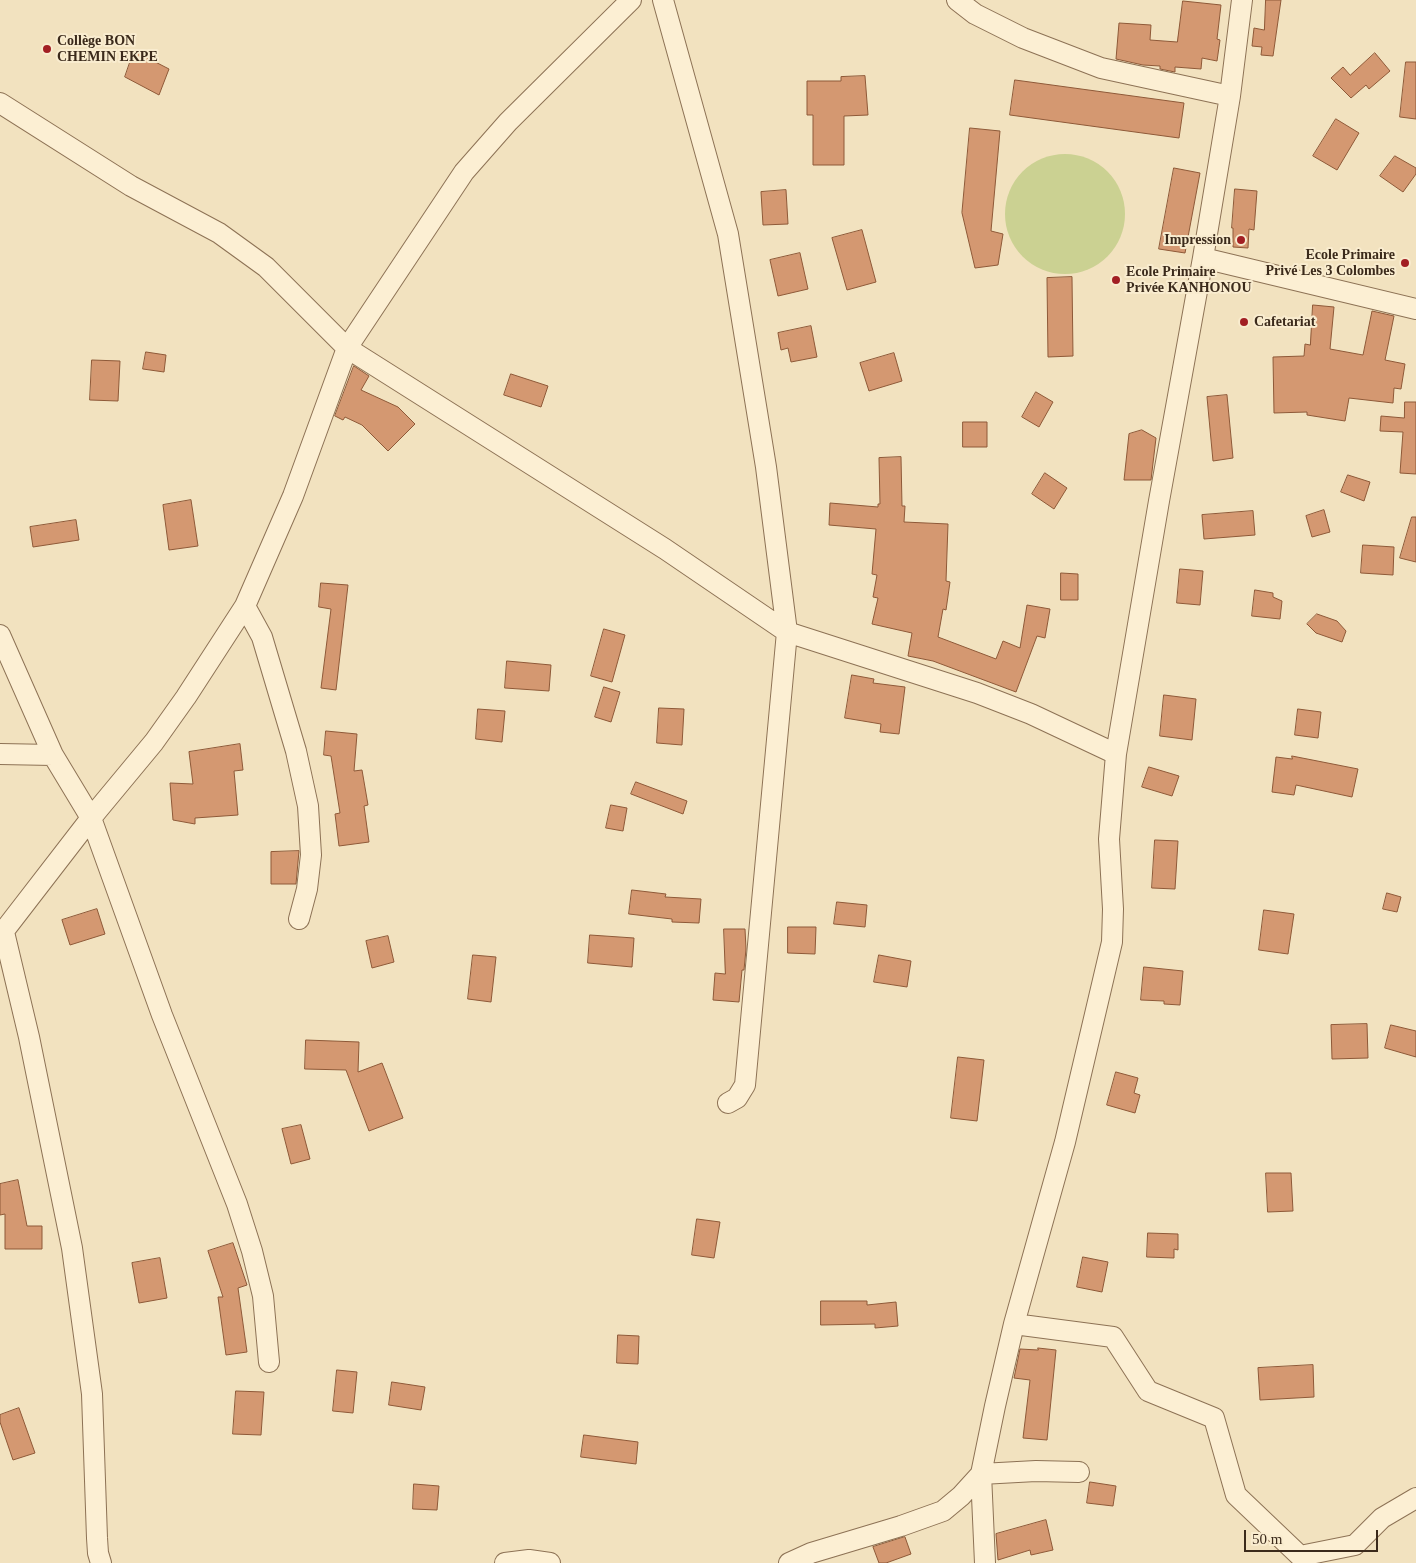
<!DOCTYPE html>
<html>
<head>
<meta charset="utf-8">
<style>
  body { margin:0 }
  #map { position:relative; width:1416px; height:1563px; overflow:hidden; background:#f2e2bf; font-family:Georgia,serif }
  canvas { display:block }
  .scale { position:absolute; left:1244px; top:1530px; width:134px; height:22px; box-sizing:border-box; border:2px solid #3b2a1b; border-top:0; padding-left:6px; font-size:15px; line-height:18px; white-space:nowrap; color:#3b2a1b; -webkit-text-stroke:4px #f9eccf; paint-order:stroke }
</style>
</head>
<body>
<div id="map">
<canvas width="1416" height="1563"></canvas>
<div class="scale">50 m</div>
</div>
<script>
const g = document.querySelector('canvas').getContext('2d');
g.lineJoin = 'round';
function fillPath(path, color) {
  g.fillStyle = color;
  g.fill(path, 'evenodd');
}
function strokePath(path, color, width, dash) {
  g.strokeStyle = color;
  g.lineWidth = width;
  g.lineCap = dash ? 'butt' : 'round';
  g.setLineDash(dash || []);
  g.stroke(path);
}
function write(font, color, halo, rows, align = 'center') {
  g.font = font + ' Georgia,serif';
  g.lineWidth = 4;
  g.setLineDash([]);
  g.textBaseline = 'middle';
  g.strokeStyle = halo;
  g.fillStyle = color;
  for (const [text, x, y, turn = 0] of rows) {
    g.save();
    g.translate(x, y);
    g.rotate((+turn || 0) * Math.PI / 180);
    g.textAlign = isNaN(turn) ? turn : align;
    if (halo) g.strokeText(text, 0, 0);
    g.fillText(text, 0, 0);
    g.restore();
  }
}
fillPath(new Path2D(`
  M1005 214a60 60 0 1 1 120 0a60 60 0 1 1-120 0Z`), '#cbd192');
const building = new Path2D(`
  M 1266,0 L 1281,0 L 1273,56 L 1261,55 L 1262,47 L 1252,46 L 1254,28 L 1264,30 Z
  M 1183,1 L 1221,5 L 1217,39 L 1220,40 L 1217,61 L 1202,58 L 1201,69 L 1175,67 L 1175,72 L 1160,69 L 1160,66 L 1143,65 L 1116,59 L 1119,23 L 1151,25 L 1150,40 L 1177,42 Z
  M 134,51 L 169,69 L 159,95 L 125,77 Z
  M 1375,53 L 1390,71 L 1369,89 L 1366,85 L 1351,98 L 1331,78 L 1343,67 L 1350,75 Z
  M 1406,62 L 1416,62 L 1416,119 L 1400,117 Z
  M 865,76 L 868,115 L 844,116 L 844,165 L 813,165 L 813,115 L 807,115 L 807,81 L 841,81 L 841,77 Z
  M 1015,80 L 1184,103 L 1179,138 L 1010,115 Z
  M 1336,119 L 1359,133 L 1337,170 L 1313,156 Z
  M 970,128 L 1000,131 L 991,231 L 1003,234 L 998,265 L 975,268 L 962,213 Z
  M 1395,156 L 1416,168 L 1416,174 L 1403,192 L 1380,176 Z
  M 1174,168 L 1200,173 L 1185,253 L 1159,249 Z
  M 1235,189 L 1257,191 L 1254,230 L 1249,229 L 1248,248 L 1233,247 L 1233,228 L 1232,228 Z
  M 786,190 L 788,224 L 763,225 L 761,192 Z
  M 862,230 L 876,282 L 847,290 L 832,238 Z
  M 800,253 L 808,289 L 778,296 L 770,260 Z
  M 1072,277 L 1073,356 L 1048,357 L 1047,278 Z
  M 1313,305 L 1334,307 L 1330,349 L 1363,355 L 1372,311 L 1394,316 L 1385,360 L 1405,364 L 1401,389 L 1394,388 L 1393,403 L 1349,398 L 1345,421 L 1307,415 L 1307,412 L 1274,413 L 1273,357 L 1304,356 L 1305,344 L 1310,345 Z
  M 811,326 L 817,357 L 791,362 L 788,348 L 781,350 L 778,333 Z
  M 146,352 L 166,355 L 164,372 L 143,369 Z
  M 894,353 L 902,381 L 869,391 L 860,363 Z
  M 92,360 L 120,361 L 118,401 L 90,400 Z
  M 354,366 L 369,376 L 361,390 L 398,407 L 415,424 L 388,451 L 362,425 L 345,417 L 343,420 L 335,416 Z
  M 511,374 L 548,386 L 541,407 L 504,395 Z
  M 1036,392 L 1053,402 L 1039,427 L 1022,417 Z
  M 1227,395 L 1233,458 L 1213,461 L 1207,397 Z
  M 1405,402 L 1416,402 L 1416,474 L 1400,473 L 1403,432 L 1380,431 L 1381,416 L 1404,418 Z
  M 963,422 L 987,422 L 987,447 L 963,447 Z
  M 1142,430 L 1156,438 L 1151,480 L 1124,480 L 1129,434 Z
  M 901,457 L 902,506 L 905,506 L 904,522 L 948,524 L 946,581 L 950,582 L 946,610 L 943,609 L 938,637 L 996,659 L 1003,641 L 1020,648 L 1027,605 L 1050,609 L 1045,638 L 1037,636 L 1016,692 L 933,661 L 908,656 L 912,633 L 872,624 L 878,598 L 873,597 L 877,575 L 872,574 L 876,529 L 829,525 L 830,503 L 878,507 L 878,504 L 880,504 L 879,458 Z
  M 1045,473 L 1067,488 L 1054,509 L 1032,494 Z
  M 1348,475 L 1370,482 L 1364,501 L 1341,492 Z
  M 191,500 L 198,546 L 169,550 L 163,505 Z
  M 1324,510 L 1330,532 L 1312,537 L 1306,516 Z
  M 1253,511 L 1255,535 L 1204,539 L 1202,515 Z
  M 1412,517 L 1416,517 L 1416,562 L 1400,558 Z
  M 76,520 L 79,540 L 33,547 L 30,527 Z
  M 1363,545 L 1394,547 L 1393,575 L 1361,573 Z
  M 1180,569 L 1203,571 L 1200,605 L 1177,603 Z
  M 1061,573 L 1078,574 L 1078,600 L 1061,600 Z
  M 321,583 L 348,585 L 336,690 L 321,688 L 331,609 L 319,607 Z
  M 1255,590 L 1273,593 L 1273,597 L 1282,601 L 1280,619 L 1252,616 Z
  M 1317,614 L 1337,621 L 1346,631 L 1342,642 L 1316,633 L 1307,624 Z
  M 604,629 L 625,635 L 612,682 L 591,676 Z
  M 507,661 L 551,665 L 549,691 L 505,688 Z
  M 852,675 L 874,679 L 873,683 L 905,687 L 899,734 L 880,732 L 881,724 L 845,718 Z
  M 604,687 L 620,692 L 611,722 L 595,717 Z
  M 1164,695 L 1196,699 L 1192,740 L 1160,736 Z
  M 659,708 L 684,709 L 682,745 L 657,743 Z
  M 478,709 L 505,711 L 502,742 L 476,739 Z
  M 1298,709 L 1321,712 L 1318,738 L 1295,735 Z
  M 326,731 L 357,734 L 354,771 L 362,770 L 368,805 L 364,806 L 369,842 L 339,846 L 335,814 L 340,813 L 331,756 L 324,755 Z
  M 240,744 L 243,770 L 234,771 L 238,815 L 195,818 L 195,824 L 173,820 L 170,783 L 193,784 L 189,752 Z
  M 1292,756 L 1358,769 L 1352,797 L 1296,785 L 1294,795 L 1272,792 L 1276,757 L 1292,759 Z
  M 1149,767 L 1179,776 L 1172,796 L 1142,787 Z
  M 636,782 L 687,801 L 683,814 L 631,794 Z
  M 611,805 L 627,808 L 623,831 L 606,828 Z
  M 1155,840 L 1178,841 L 1175,889 L 1152,888 Z
  M 299,851 L 296,884 L 271,884 L 271,852 Z
  M 632,890 L 666,894 L 665,897 L 701,899 L 699,923 L 672,922 L 672,919 L 629,914 Z
  M 1387,893 L 1401,897 L 1397,912 L 1383,909 Z
  M 837,902 L 867,905 L 865,927 L 834,924 Z
  M 97,909 L 105,934 L 70,945 L 62,920 Z
  M 1264,910 L 1294,914 L 1288,954 L 1259,950 Z
  M 788,927 L 816,927 L 815,954 L 788,953 Z
  M 724,929 L 745,929 L 746,949 L 744,970 L 742,970 L 739,1002 L 713,1000 L 715,973 L 725,974 Z
  M 590,935 L 634,938 L 632,967 L 588,963 Z
  M 388,936 L 394,962 L 372,968 L 366,941 Z
  M 473,955 L 496,957 L 491,1002 L 468,999 Z
  M 879,955 L 911,961 L 907,987 L 874,982 Z
  M 1144,967 L 1183,971 L 1180,1005 L 1164,1004 L 1164,1001 L 1141,1000 Z
  M 1367,1024 L 1368,1058 L 1332,1059 L 1331,1025 Z
  M 1391,1025 L 1416,1031 L 1416,1057 L 1385,1048 Z
  M 306,1040 L 359,1042 L 358,1072 L 382,1063 L 403,1118 L 369,1131 L 346,1070 L 305,1069 Z
  M 958,1057 L 984,1060 L 977,1121 L 951,1118 Z
  M 1116,1072 L 1138,1078 L 1134,1093 L 1140,1095 L 1135,1113 L 1107,1105 Z
  M 301,1125 L 310,1159 L 291,1164 L 282,1129 Z
  M 1266,1173 L 1291,1173 L 1293,1211 L 1268,1212 Z
  M 18,1180 L 27,1226 L 42,1226 L 42,1249 L 5,1249 L 5,1214 L 0,1215 L 0,1184 Z
  M 697,1219 L 720,1222 L 714,1258 L 692,1255 Z
  M 1148,1233 L 1178,1234 L 1178,1250 L 1174,1249 L 1174,1258 L 1147,1257 Z
  M 233,1243 L 247,1285 L 238,1288 L 247,1352 L 226,1355 L 218,1297 L 223,1297 L 208,1251 Z
  M 1083,1257 L 1108,1262 L 1102,1292 L 1077,1287 Z
  M 160,1258 L 167,1298 L 139,1303 L 132,1263 Z
  M 821,1301 L 867,1301 L 867,1305 L 896,1302 L 898,1326 L 875,1328 L 875,1324 L 821,1325 Z
  M 618,1335 L 639,1336 L 638,1364 L 617,1363 Z
  M 1038,1348 L 1056,1350 L 1047,1440 L 1023,1438 L 1030,1380 L 1014,1378 L 1020,1349 L 1038,1350 Z
  M 1313,1365 L 1314,1397 L 1260,1400 L 1258,1368 Z
  M 337,1370 L 357,1372 L 353,1413 L 333,1411 Z
  M 392,1382 L 425,1387 L 421,1410 L 389,1405 Z
  M 236,1391 L 264,1392 L 261,1435 L 233,1434 Z
  M 19,1408 L 35,1453 L 13,1460 L 0,1422 L 0,1415 Z
  M 584,1435 L 638,1442 L 636,1464 L 581,1457 Z
  M 1090,1482 L 1116,1486 L 1113,1506 L 1087,1503 Z
  M 414,1484 L 439,1486 L 437,1510 L 413,1509 Z
  M 1046,1520 L 1053,1550 L 1031,1555 L 1030,1550 L 998,1560 L 996,1534 Z
  M 905,1537 L 911,1554 L 886,1563 L 879,1563 L 873,1547 Z`);
fillPath(building, '#d49871');
strokePath(building, '#8e5938', 1);
const minor = new Path2D(`
  M 663,0 L 728,234 L 766,467 L 787,632 L 745,1085 L 737,1098 L 728,1103
  M 957,0 L 975,14 L 1023,38 L 1101,68 L 1230,96
  M 0,103 L 131,186 L 219,233 L 266,267 L 347,348 L 665,549 L 787,632 L 977,693 L 1031,714 L 1116,754
  M 1203,258 L 1416,309
  M 245,606 L 262,637 L 296,751 L 308,806 L 311,855 L 307,889 L 299,919
  M 0,635 L 53,755 L 91,818 L 162,1015 L 237,1204 L 252,1251 L 263,1296 L 269,1362
  M 0,754 L 53,755
  M 4,932 L 29,1037 L 72,1248 L 92,1394 L 97,1538 L 98,1553 L 101,1563
  M 0,936 L 91,818 L 154,742 L 186,697 L 245,606 L 293,496 L 347,348 L 464,172 L 508,122 L 631,0
  M 1014,1324 L 1113,1337 L 1148,1391 L 1214,1418 L 1236,1495 L 1300,1556 L 1355,1545 L 1382,1518 L 1416,1498
  M 505,1563 L 529,1560 L 550,1563
  M 789,1563 L 811,1553 L 901,1526 L 943,1511 L 961,1496 L 981,1474 L 1036,1471 L 1079,1472
  M 985,1563 L 981,1474 L 995,1406 L 1014,1324 L 1065,1142 L 1112,942 L 1113,909 L 1109,839 L 1116,754 L 1159,501 L 1203,258 L 1230,96 L 1242,0`);
strokePath(minor, '#8d7255', 22);
strokePath(minor, '#fcefd3', 20);
for (const [x, y, r, color] of [
  [47,49,5,"#a21f23"],
  [1241,240,5,"#a21f23"],
  [1405,263,5,"#a21f23"],
  [1116,280,5,"#a21f23"],
  [1244,322,5,"#a21f23"]
]) {
  const dot = new Path2D();
  dot.arc(x, y, r, 0, 2 * Math.PI);
  g.fillStyle = color;
  g.fill(dot);
  strokePath(dot, '#f9eccf', 2);
}
write('bold 14px', '#3b2a1b', '#f9eccf', [
  ["Collège BON",57,41],
  ["CHEMIN EKPE",57,57],
  ["Impression",1231,240,"right"],
  ["Ecole Primaire",1395,255,"right"],
  ["Privé Les 3 Colombes",1395,271,"right"],
  ["Ecole Primaire",1126,272],
  ["Privée KANHONOU",1126,288],
  ["Cafetariat",1254,322]
], 'left');
</script>
</body>
</html>
